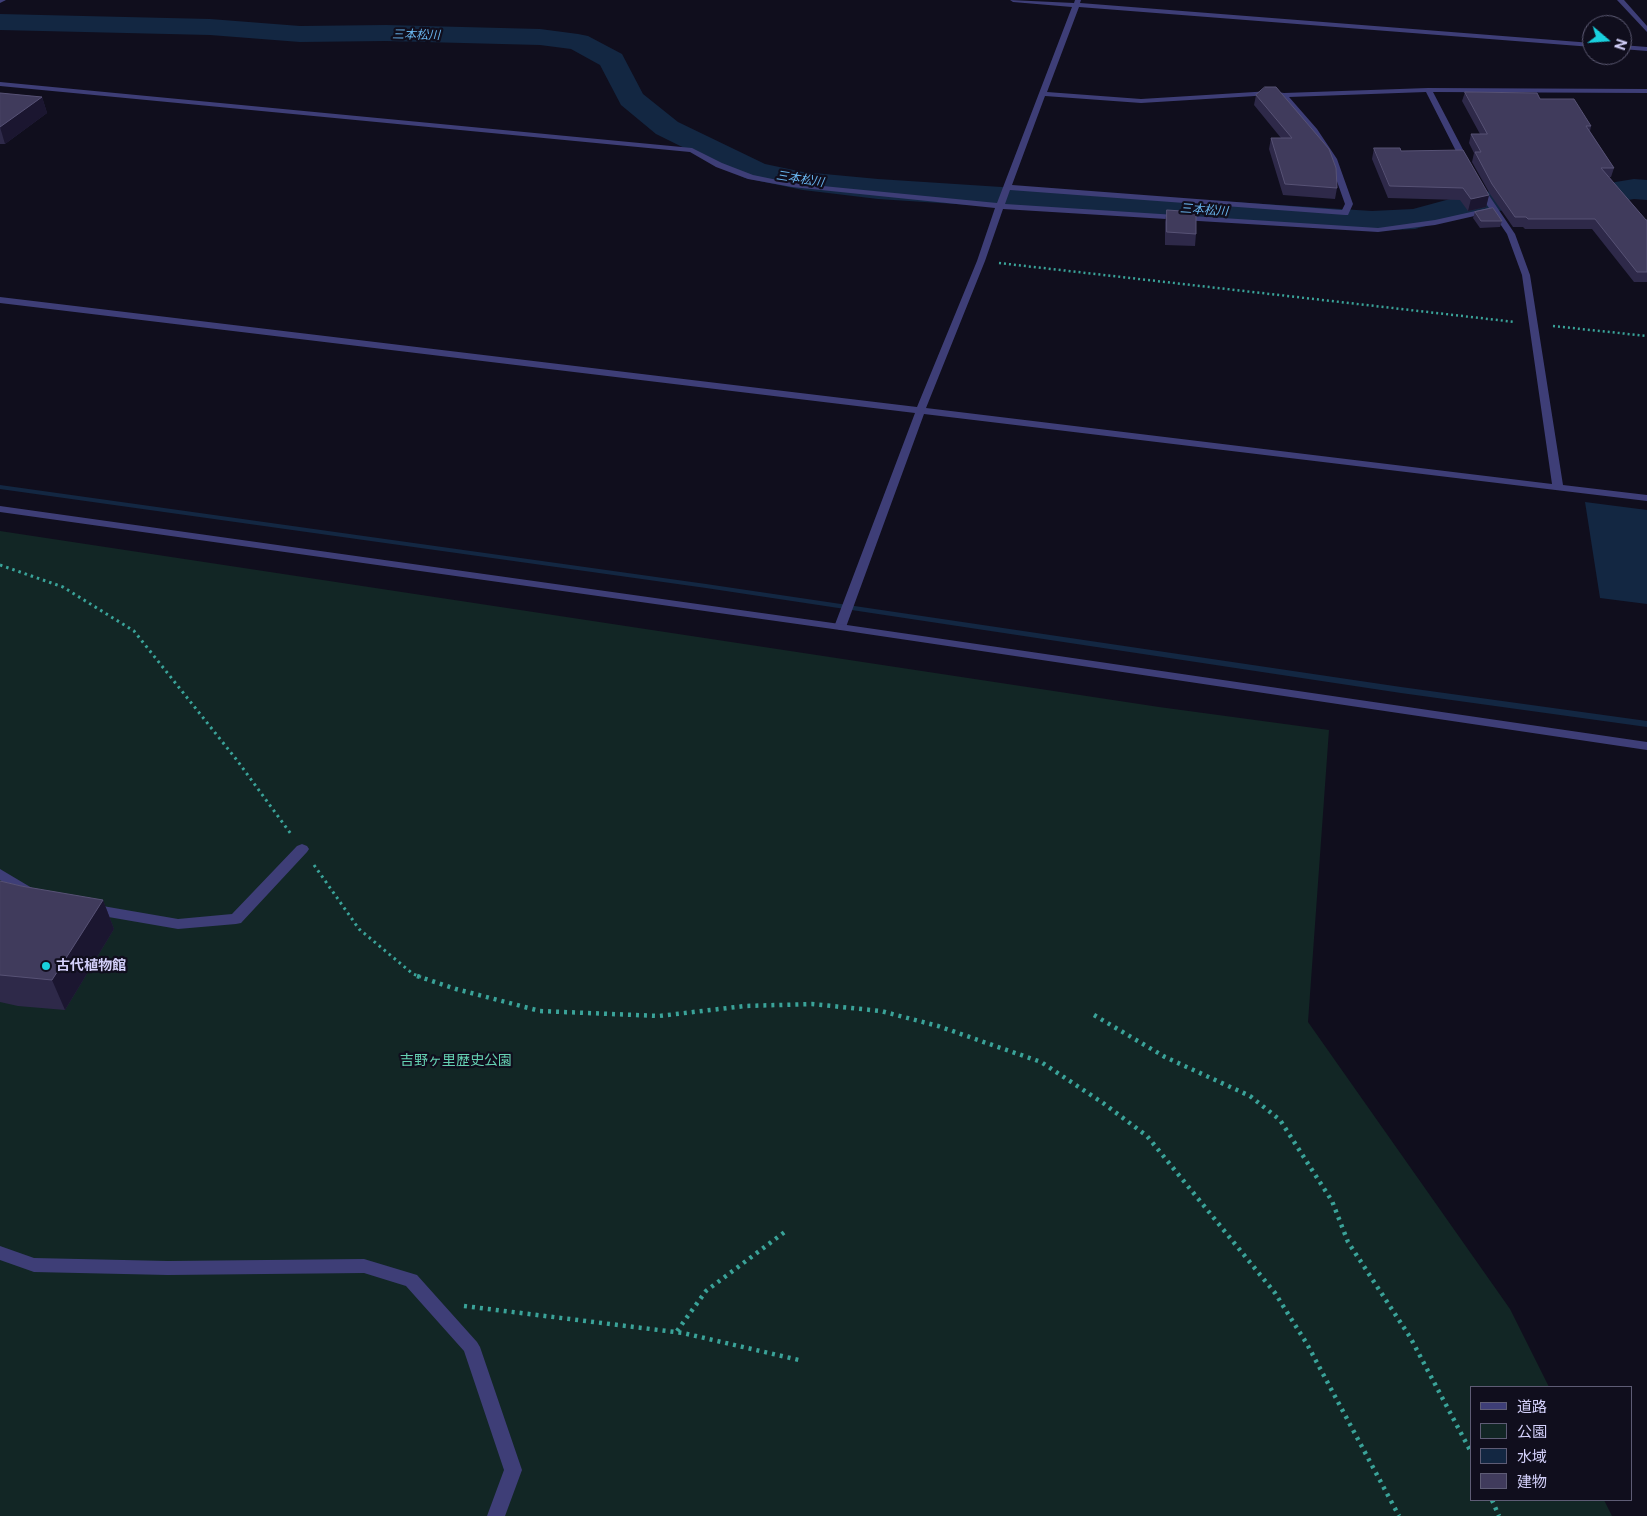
<!DOCTYPE html>
<html>
<head>
<meta charset="utf-8">
<style>
  body { margin:0 }
  #map { position:relative; width:1647px; height:1516px; overflow:hidden; background:#100e1d; font-family:"Public Sans","Noto Sans JP",sans-serif }
  canvas { display:block }
  .legend { position:absolute; left:1470px; top:1386px; width:162px; height:115px; box-sizing:border-box; background:#100e1d; border:1px solid #5e5c75; margin:0; padding:6px 9px; list-style:none; font-size:15px; color:#d3d0fa }
  .legend li { display:flex; align-items:center; gap:10px; height:25px }
  .legend b { width:25px; border:1px solid #5e5c75 }
  .north { position:absolute; left:1582px; top:15px; width:50px; height:50px; box-sizing:border-box; background:#100e1d; border:1px solid #5e5c75; border-radius:50%; rotate:108deg; font-size:14px; font-weight:700; line-height:20px; text-align:center; color:#d3d0fa }
  .north::after { content:''; display:block; margin:auto; width:18px; height:22px; background:#19d0dd; clip-path:polygon(50% 0,100% 100%,50% 72%,0 100%) }
</style>
</head>
<body>
<div id="map">
<canvas width="1647" height="1516"></canvas>
<ul class="legend">
<li><b style="height:6px;background:#3e3e77"></b>道路</li>
<li><b style="height:14px;background:#122625"></b>公園</li>
<li><b style="height:14px;background:#132742"></b>水域</li>
<li><b style="height:14px;background:#403b5c"></b>建物</li>
</ul>
<div class="north">N</div>
</div>
<script>
const g = document.querySelector('canvas').getContext('2d');
g.lineJoin = 'round';
function fillPath(path, color) {
  g.fillStyle = color;
  g.fill(path, 'evenodd');
}
function strokePath(path, color, width, dash) {
  g.strokeStyle = color;
  g.lineWidth = width;
  g.lineCap = dash ? 'butt' : 'round';
  g.setLineDash(dash || []);
  g.stroke(path);
}
function write(font, color, halo, rows, align = 'center') {
  g.font = font + ' "Public Sans","Noto Sans JP",sans-serif';
  g.lineWidth = 4.5;
  g.setLineDash([]);
  g.textBaseline = 'middle';
  g.strokeStyle = halo;
  g.fillStyle = color;
  for (const [text, x, y, turn = 0] of rows) {
    g.save();
    g.translate(x, y);
    g.rotate((+turn || 0) * Math.PI / 180);
    g.textAlign = isNaN(turn) ? turn : align;
    if (halo) g.strokeText(text, 0, 0);
    g.fillText(text, 0, 0);
    g.restore();
  }
}
fillPath(new Path2D(`
  M 0,531 L 1159,707 L 1329,730 L 1308,1022 L 1510,1309 L 1549,1387 L 1471,1387 L 1471,1500 L 1604,1500 L 1612,1516 L 0,1516 Z`), '#122625');
fillPath(new Path2D(`
  M 1585,502 L 1647,510 L 1647,604 L 1600,598 Z`), '#132742');
fillPath(new Path2D(`
  M 0,485 L 706,584 L 1401,687 L 1647,721 L 1647,727 L 1401,693 L 706,588 L 0,489 Z`), '#132742');
fillPath(new Path2D(`
  M 0,14 L 210,19 L 300,26 L 386,25 L 540,29 L 578,34 L 588,36 L 622,54 L 643,94 L 678,122 L 765,164 L 803,172 L 878,179 L 1372,211 L 1413,209 L 1461,196 L 1492,191 L 1585,187 L 1634,179 L 1647,180 L 1647,200 L 1634,199 L 1585,207 L 1492,211 L 1464,215 L 1415,229 L 1372,231 L 878,199 L 803,190 L 745,178 L 656,134 L 621,105 L 600,65 L 571,49 L 540,45 L 386,41 L 300,42 L 210,35 L 0,30 Z`), '#132742');
strokePath(new Path2D(`
  M 999,263 L 1515,322
  M 1553,326 L 1647,336`), '#3aa399', 2.5, [2, 3]);
strokePath(new Path2D(`
  M 0,565 L 63,587 L 134,631 L 236,759 L 291,834
  M 314,865 L 359,929 L 413,974 L 421,977`), '#3aa399', 3, [2.5, 4]);
strokePath(new Path2D(`
  M 417,976 L 456,989 L 540,1011 L 659,1016 L 745,1006 L 812,1004 L 881,1011 L 938,1026 L 1041,1062 L 1103,1103 L 1147,1136 L 1275,1293 L 1307,1344 L 1399,1516
  M 1094,1015 L 1165,1057 L 1250,1096 L 1280,1120 L 1332,1201 L 1348,1242 L 1410,1337 L 1471,1452
  M 464,1306 L 683,1333 L 799,1360
  M 677,1331 L 706,1291 L 786,1231
  M 1492,1500 L 1499,1516`), '#3aa399', 4.5, [3, 5]);
fillPath(new Path2D(`
  M 302,844 L 307,846 L 309,849 L 307,852 L 241,923 L 236,924 L 178,929 L 91,914 L 86,912 L 84,909 L 86,906 L 91,904 L 178,919 L 232,914 L 297,846 Z
  M 0,869 L 37,891 L 39,894 L 37,897 L 27,897 L 0,880 Z
  M 0,1246 L 34,1258 L 168,1261 L 364,1259 L 417,1275 L 477,1342 L 480,1347 L 522,1470 L 505,1516 L 487,1516 L 504,1470 L 464,1351 L 406,1286 L 364,1273 L 168,1275 L 34,1272 L 0,1260 Z`), '#3e3e77');
fillPath(new Path2D(`
  M 0,0 L 6,0 L 0,3 Z
  M 1010,0 L 1074,3 L 1075,0 L 1081,0 L 1080,3 L 1592,43 L 1592,47 L 1079,7 L 1047,92 L 1141,99 L 1271,91 L 1284,93 L 1428,88 L 1647,89 L 1647,93 L 1433,92 L 1471,165 L 1467,167 L 1463,165 L 1426,92 L 1289,97 L 1317,129 L 1337,159 L 1353,204 L 1348,215 L 1345,215 L 1010,190 L 1005,204 L 1378,228 L 1435,220 L 1489,208 L 1475,187 L 1482,185 L 1515,234 L 1530,275 L 1563,485 L 1647,495 L 1647,501 L 924,414 L 846,627 L 840,630 L 834,627 L 915,413 L 0,303 L 0,297 L 917,407 L 977,261 L 995,208 L 792,187 L 748,179 L 716,167 L 690,152 L 0,86 L 0,82 L 692,148 L 722,163 L 753,175 L 792,183 L 997,203 L 1072,7 L 1013,2 ZM 1271,95 L 1282,97 L 1311,132 L 1329,159 L 1345,204 L 1342,210 L 1012,185 L 1045,96 L 1141,103 ZM 1003,209 L 1378,232 L 1435,225 L 1492,212 L 1507,234 L 1522,275 L 1552,484 L 926,408 L 985,261 Z
  M 1617,0 L 1624,0 L 1647,26 L 1647,32 Z
  M 1622,45 L 1647,47 L 1647,51 L 1622,49 Z`), '#3e3e77');
fillPath(new Path2D(`
  M 0,506 L 840,624 L 1647,742 L 1647,750 L 840,630 L 0,512 Z`), '#3e3e77');
fillPath(new Path2D(`
  M 1465,92 L 1540,99 L 1591,126 L 1590,131 L 1614,168 L 1611,177 L 1609,177 L 1646,220 L 1647,220 L 1647,282 L 1634,282 L 1592,229 L 1525,229 L 1523,227 L 1513,227 L 1490,194 L 1472,162 L 1474,153 L 1469,143 L 1471,134 L 1480,134 L 1462,101 Z
  M 0,93 L 42,97 L 47,113 L 5,144 L 0,144 Z
  M 1256,95 L 1337,188 L 1335,199 L 1283,195 L 1269,149 L 1271,138 L 1281,138 L 1254,105 Z
  M 1374,148 L 1401,151 L 1489,195 L 1486,207 L 1468,211 L 1460,200 L 1388,198 L 1372,159 Z
  M 1167,210 L 1196,234 L 1195,246 L 1165,245 L 1165,222 Z
  M 1475,212 L 1502,221 L 1500,227 L 1480,228 L 1473,218 Z
  M 0,881 L 21,886 L 103,900 L 114,929 L 65,1010 L 18,1006 L 0,1002 Z`), '#2e2949');
fillPath(new Path2D(`
  M 42,97 L 47,113 L 5,144 L 0,127 Z
  M 1489,195 L 1486,207 L 1468,211 L 1471,199 Z
  M 103,900 L 114,929 L 65,1010 L 52,980 Z`), '#1b1630');
const building = new Path2D(`
  M 1265,87 L 1276,87 L 1329,149 L 1336,168 L 1337,188 L 1285,184 L 1271,138 L 1292,138 L 1256,95 Z
  M 1465,92 L 1537,93 L 1540,99 L 1574,99 L 1591,126 L 1586,126 L 1614,168 L 1601,168 L 1646,220 L 1647,220 L 1647,272 L 1637,272 L 1595,219 L 1528,219 L 1526,217 L 1515,217 L 1492,184 L 1475,152 L 1481,152 L 1471,134 L 1487,134 Z
  M 0,93 L 42,97 L 0,127 Z
  M 1374,148 L 1400,148 L 1401,151 L 1463,150 L 1489,195 L 1471,199 L 1463,188 L 1390,186 Z
  M 1493,208 L 1502,221 L 1481,221 L 1475,212 Z
  M 1167,210 L 1196,212 L 1196,234 L 1167,232 Z
  M 0,881 L 21,886 L 103,900 L 52,980 L 0,975 Z`);
fillPath(building, '#403b5c');
strokePath(building, '#575275', 1);
for (const [x, y, r, color] of [
  [46,966,5,"#19d0dd"]
]) {
  const dot = new Path2D();
  dot.arc(x, y, r, 0, 2 * Math.PI);
  g.fillStyle = color;
  g.fill(dot);
  strokePath(dot, '#100e1d', 2);
}
write('italic 12px', '#69b5ee', '#100e1d', [
  ["三本松川",416,35,1],
  ["三本松川",800,179,9],
  ["三本松川",1204,210,4]
]);
write('bold 14px', '#d3d0fa', '#100e1d', [
  ["古代植物館",56,966]
], 'left');
write('14px', '#65d1b2', '#100e1d', [
  ["吉野ヶ里歴史公園",456,1061]
]);
</script>
</body>
</html>
